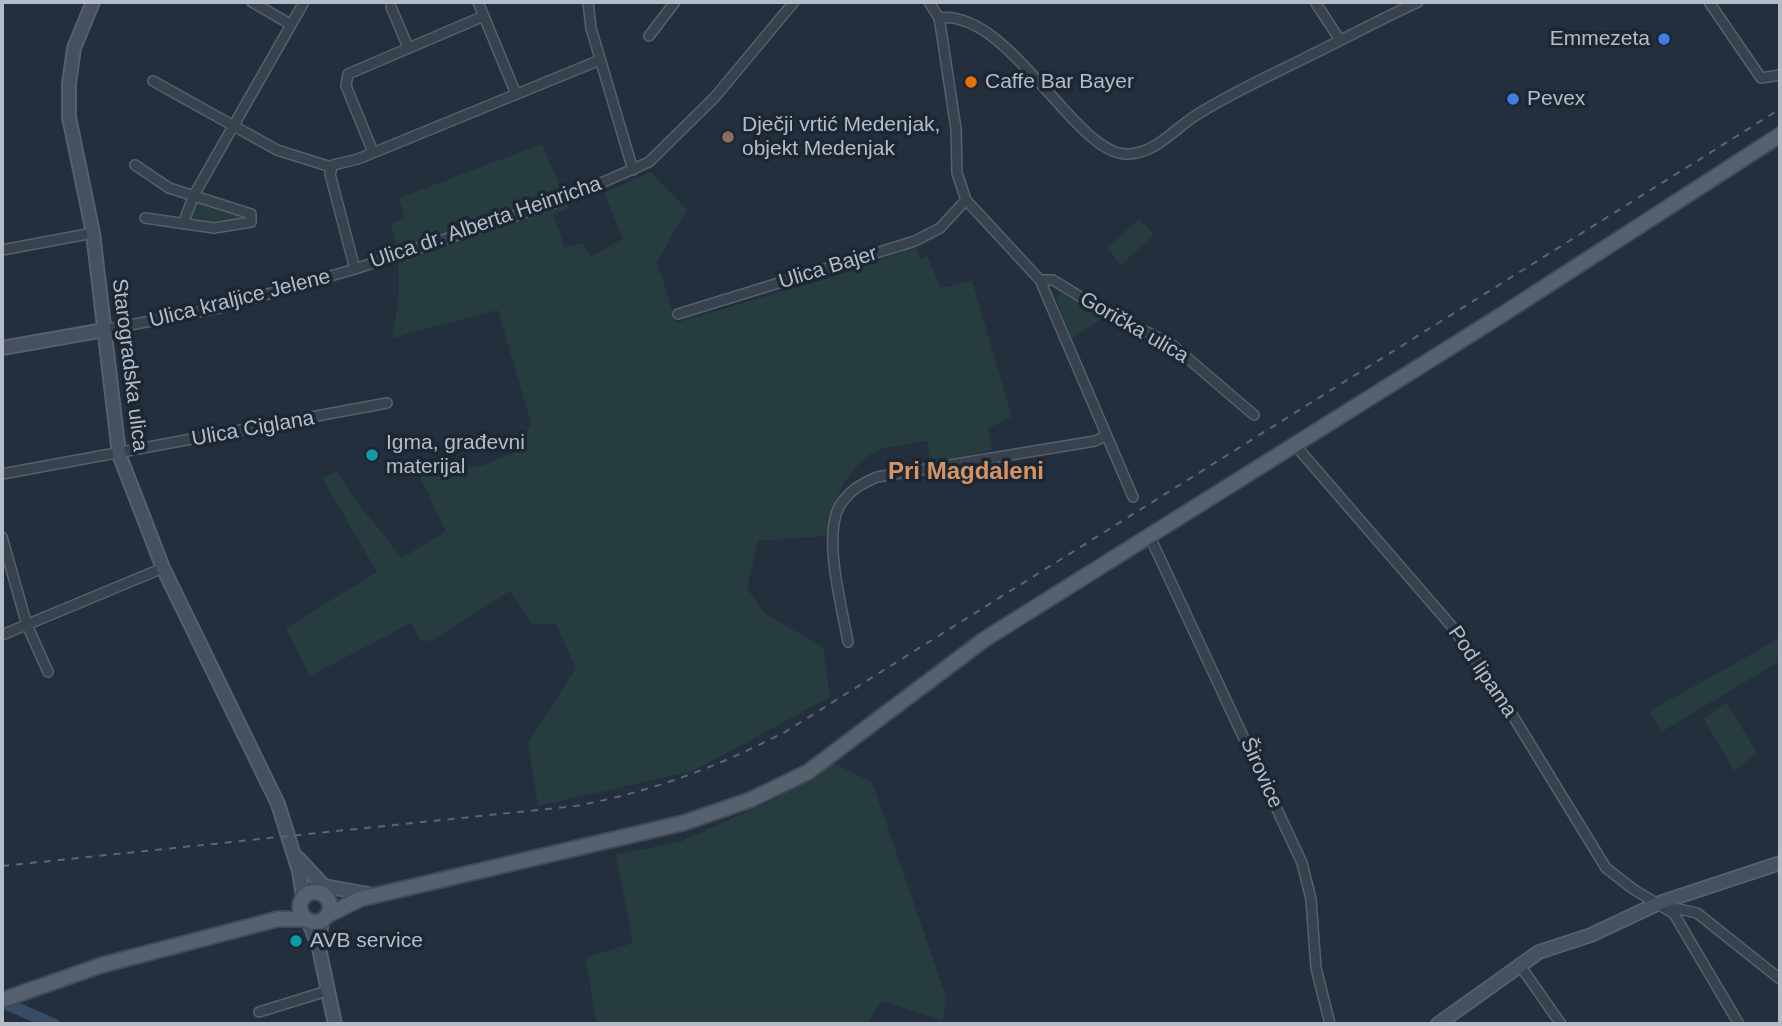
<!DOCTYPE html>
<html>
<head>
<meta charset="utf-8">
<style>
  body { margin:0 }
  #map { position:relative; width:1782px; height:1026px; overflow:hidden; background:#242f3e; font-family:Arial,sans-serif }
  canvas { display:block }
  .frame { position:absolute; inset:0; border:4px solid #b4bcc9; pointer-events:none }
</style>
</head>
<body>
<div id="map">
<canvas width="1782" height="1026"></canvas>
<div class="frame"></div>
</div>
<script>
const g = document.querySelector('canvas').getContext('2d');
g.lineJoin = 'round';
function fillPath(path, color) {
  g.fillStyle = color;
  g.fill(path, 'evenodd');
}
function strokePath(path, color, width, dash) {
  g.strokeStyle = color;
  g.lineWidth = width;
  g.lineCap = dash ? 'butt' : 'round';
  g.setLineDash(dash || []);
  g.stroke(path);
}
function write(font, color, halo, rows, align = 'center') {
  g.font = font + ' Arial,sans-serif';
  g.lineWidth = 7;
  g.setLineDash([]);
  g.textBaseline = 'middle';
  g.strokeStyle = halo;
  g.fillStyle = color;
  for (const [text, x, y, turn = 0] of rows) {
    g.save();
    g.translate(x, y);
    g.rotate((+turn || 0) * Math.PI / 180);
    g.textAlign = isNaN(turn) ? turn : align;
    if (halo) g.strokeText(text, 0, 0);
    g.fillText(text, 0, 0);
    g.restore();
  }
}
fillPath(new Path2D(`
  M 542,144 L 569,208 L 553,214 L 565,248 L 583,243 L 590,257 L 623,239 L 604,193 L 651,172 L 687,209 L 657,262 L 676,323 L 854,270 L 915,247 L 920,259 L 927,256 L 941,288 L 972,281 L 1012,417 L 988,428 L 992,450 L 929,463 L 928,441 C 913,444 888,445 874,452 C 846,469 830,506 827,536 L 758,541 L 747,588 L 764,613 L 823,647 L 830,697 L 693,771 L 538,806 L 528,743 L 576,668 L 555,623 L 532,625 L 510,591 L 431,641 L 421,640 L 411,623 L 310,676 L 286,628 L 377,572 L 322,478 L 337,471 L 353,497 L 402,558 L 446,531 L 419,475 L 484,465 L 518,451 L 531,423 L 498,310 L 392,338 C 401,294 402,268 391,224 L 405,218 L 399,198 Z
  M 197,200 L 244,214 L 246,219 L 215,224 L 191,221 Z
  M 1139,219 L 1154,235 L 1121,265 L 1107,248 Z
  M 1061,292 L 1105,317 L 1072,338 L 1056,298 Z
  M 1780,638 L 1780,661 L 1661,732 L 1650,711 Z
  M 1726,702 L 1757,753 L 1734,771 L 1704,719 Z
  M 833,763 L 872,782 L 946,997 L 943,1021 L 882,1001 L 867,1024 L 597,1024 L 585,958 L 633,943 L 616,855 L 680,842 L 771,801 Z`), '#263c3f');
strokePath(new Path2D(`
  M 2,1002 L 53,1024`), '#394c67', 12);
const street = new Path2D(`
  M 252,2 L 290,24
  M 478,2 L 516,94
  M 588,2 L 591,28 L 633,170
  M 929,2 L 939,18 L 942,36 L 956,129 L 957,173 L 966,200 L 1040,280 L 1133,497
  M 1315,2 L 1340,40
  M 1709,2 L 1761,78 L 1780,75
  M 391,7 L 408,47
  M 939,18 C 1010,9 1075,155 1127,154 C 1155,154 1173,130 1195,116 C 1229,94 1267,77 1303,59 C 1342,40 1379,20 1418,2
  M 649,36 L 675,2
  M 153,81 L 277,150 L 331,167
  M 373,152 L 346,86 L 348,74 L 484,16
  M 135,165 L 169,188 L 251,214 L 251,222 L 214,228 L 145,218
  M 183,224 L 194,195 L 304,2
  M 2,250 L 93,233
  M 355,269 L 560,201 L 649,162 L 715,97 L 794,2
  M 1040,280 L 1053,280 L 1097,307 L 1171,344 L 1254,415
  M 678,314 L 915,241 L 940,228 L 966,200
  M 104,330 L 219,308 L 355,269 L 330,174 L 333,165 L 358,159 L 600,60
  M 1295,445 L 1455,630 L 1505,703 L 1606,868 L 1633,889 L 1674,914 L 1739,1024
  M 2,474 L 387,403
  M 1149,535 L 1302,863 L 1311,899 L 1316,968 L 1330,1024
  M 2,537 L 27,625 L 48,672
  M 2,635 L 163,568
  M 848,642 C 842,608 823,538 839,507 C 848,491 861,484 877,477 L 1095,441 L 1105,436
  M 1669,907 L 1697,913 L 1780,979
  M 1519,964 L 1561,1024
  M 259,1012 L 327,991`);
const secondary = new Path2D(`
  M 93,2 L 74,48 L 69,84 L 69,117 L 93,233 L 119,454 L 163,568 L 278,804 L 299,871 L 303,897
  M 2,348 L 104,330
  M 298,858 L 324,886 L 374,895
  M 308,920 L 319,948 L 335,1024
  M 319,941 L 322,920
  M 1438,1024 L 1539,952 L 1591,935 L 1659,903 L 1780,863`);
const primary = new Path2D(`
  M300 907a15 15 0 1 1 30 0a15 15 0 1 1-30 0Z
  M 328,915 L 360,899 L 683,823 L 750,800 L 808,772 L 985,639 L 1500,316 L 1780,135
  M 2,1000 L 102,965 L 278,919 L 306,919`);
strokePath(street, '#565f6c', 12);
strokePath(secondary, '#565f6c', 16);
strokePath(primary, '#414a57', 18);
strokePath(street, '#38414e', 9);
strokePath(secondary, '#465061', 12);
strokePath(primary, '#56606e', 14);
strokePath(new Path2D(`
  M 2,866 L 576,806 C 653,791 715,768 785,732 L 1780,109`), '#5a6575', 2, [7, 7]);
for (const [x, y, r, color] of [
  [1664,39,7,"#3f7fe0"],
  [971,82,7,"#e8710a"],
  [1513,99,7,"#3f7fe0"],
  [728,137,7,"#8d6e63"],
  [372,455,7,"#0f9aa8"],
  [296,941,7,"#0f9aa8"]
]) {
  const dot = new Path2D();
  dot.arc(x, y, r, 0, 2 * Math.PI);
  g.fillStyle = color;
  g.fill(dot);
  strokePath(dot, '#1d2633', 2.5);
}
write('21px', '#b4bcc9', '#1d2633', [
  ["Emmezeta",1650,39,"right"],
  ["Caffe Bar Bayer",985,82],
  ["Pevex",1527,99],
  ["Dječji vrtić Medenjak,",742,125],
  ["objekt Medenjak",742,149],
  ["Igma, građevni",386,443],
  ["materijal",386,467],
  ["AVB service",310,941]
], 'left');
write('21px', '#b4bcc9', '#1d2633', [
  ["Ulica dr. Alberta Heinricha",486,223,-19],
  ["Ulica Bajer",828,268,-17],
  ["Ulica kraljice Jelene",240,299,-14],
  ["Gorička ulica",1134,328,30],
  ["Starogradska ulica",129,365,83],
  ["Ulica Ciglana",253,429,-10],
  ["Pod lipama",1482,672,56],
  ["Širovice",1261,773,66]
]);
write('bold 24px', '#d59563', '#1d2633', [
  ["Pri Magdaleni",966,472]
]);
</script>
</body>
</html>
